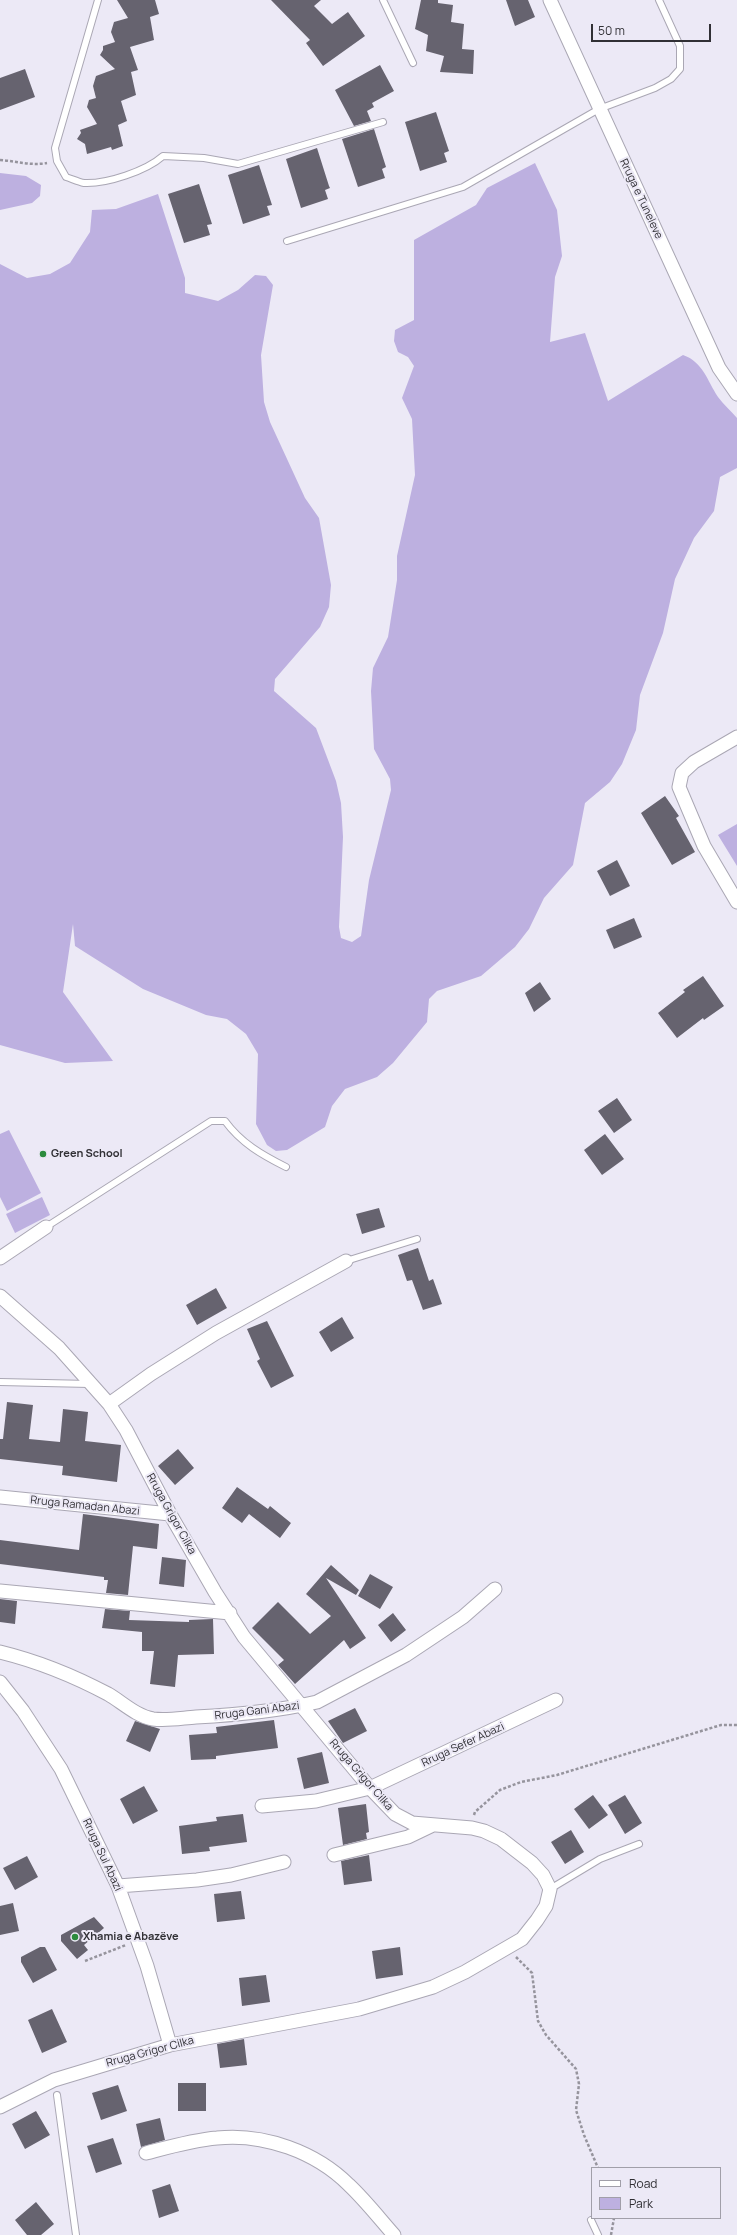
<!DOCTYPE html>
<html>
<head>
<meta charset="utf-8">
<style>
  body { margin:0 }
  #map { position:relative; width:737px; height:2235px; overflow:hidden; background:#ece9f6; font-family:Manrope,sans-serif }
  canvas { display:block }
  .legend { position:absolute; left:591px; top:2167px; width:130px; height:52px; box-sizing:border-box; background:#ece9f6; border:1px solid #a19fa9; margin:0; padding:5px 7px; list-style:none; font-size:12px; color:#313035 }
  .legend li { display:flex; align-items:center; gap:8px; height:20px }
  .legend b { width:20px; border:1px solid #a19fa9 }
  .scale { position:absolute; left:591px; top:24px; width:120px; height:18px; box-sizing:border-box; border:2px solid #313035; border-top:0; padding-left:5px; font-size:12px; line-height:14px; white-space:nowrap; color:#313035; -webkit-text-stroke:3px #ece9f6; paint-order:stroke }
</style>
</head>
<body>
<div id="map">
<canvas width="737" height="2235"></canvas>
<ul class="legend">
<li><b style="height:5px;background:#fff"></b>Road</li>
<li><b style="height:11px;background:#bdb0e0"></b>Park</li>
</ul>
<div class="scale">50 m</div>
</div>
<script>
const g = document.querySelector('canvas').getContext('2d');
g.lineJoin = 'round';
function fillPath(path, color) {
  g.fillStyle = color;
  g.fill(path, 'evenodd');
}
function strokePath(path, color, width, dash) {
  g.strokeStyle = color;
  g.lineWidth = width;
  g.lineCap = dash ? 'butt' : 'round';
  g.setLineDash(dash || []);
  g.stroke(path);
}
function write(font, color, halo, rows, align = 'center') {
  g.font = font + ' Manrope,sans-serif';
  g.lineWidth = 4;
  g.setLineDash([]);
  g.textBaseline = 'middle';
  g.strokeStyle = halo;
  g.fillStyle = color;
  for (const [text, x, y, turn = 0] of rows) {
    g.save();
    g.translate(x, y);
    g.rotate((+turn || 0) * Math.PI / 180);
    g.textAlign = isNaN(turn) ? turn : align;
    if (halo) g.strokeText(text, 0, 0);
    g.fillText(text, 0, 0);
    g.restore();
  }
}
fillPath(new Path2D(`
  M 535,163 L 557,210 L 562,256 L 555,277 L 550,342 L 585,333 L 608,401 L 683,355 C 703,362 707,380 718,397 C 723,404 731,411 737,418 L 737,468 L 720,477 L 714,511 L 694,538 L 675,579 L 663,633 L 640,695 L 636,730 L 622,764 L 610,782 L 585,803 L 573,865 L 544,898 L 529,929 L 515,947 L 481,976 L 437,991 L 429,999 L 427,1022 L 393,1063 L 377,1077 L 345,1089 L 332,1106 L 325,1127 L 287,1150 L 276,1151 L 267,1145 L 256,1124 L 258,1054 L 246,1034 L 227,1019 L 206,1015 L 143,989 L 75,946 L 73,924 L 63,992 L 113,1061 L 65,1063 L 0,1045 L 0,264 L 27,278 L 50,274 L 70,263 L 90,232 L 92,210 L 116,209 L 158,194 L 185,278 L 185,293 L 218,301 L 238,290 L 255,275 L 266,276 L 273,285 L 261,355 L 264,402 L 270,422 L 305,498 L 319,518 L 331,585 L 329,607 L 320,627 L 275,679 L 274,691 L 316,728 L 336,781 L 341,803 L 343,837 L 339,927 L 341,938 L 352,942 L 361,936 L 369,880 L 391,790 L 390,779 L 374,749 L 371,691 L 373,668 L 388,637 L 397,580 L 397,556 L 415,475 L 412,419 L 402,398 L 414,366 L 408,357 L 398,352 L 394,341 L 395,330 L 414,320 L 414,240 L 476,205 L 487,188 Z
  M 0,173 L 26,176 L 41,185 L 40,196 L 32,203 L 0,210 Z
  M 737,824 L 737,866 L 718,835 Z
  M 9,1130 L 41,1193 L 7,1211 L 0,1197 L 0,1134 Z
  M 42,1197 L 50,1215 L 15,1233 L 6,1214 Z`), '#bdb0e0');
fillPath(new Path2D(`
  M 117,0 L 155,0 L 159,14 L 150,17 L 154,40 L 130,47 L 138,70 L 131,72 L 136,95 L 121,101 L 127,121 L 118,125 L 123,146 L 112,150 L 111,147 L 87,154 L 85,144 L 77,139 L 81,133 L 80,130 L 97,124 L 87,107 L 89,100 L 96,98 L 93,86 L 96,76 L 115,69 L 100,55 L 103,50 L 103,46 L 115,42 L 111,32 L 114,22 L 128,18 Z
  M 271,0 L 321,0 L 314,6 L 332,24 L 348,12 L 365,36 L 323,66 L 306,43 L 310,40 Z
  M 421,0 L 438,0 L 438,3 L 453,5 L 451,22 L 464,24 L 462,49 L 474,50 L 473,74 L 440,72 L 444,56 L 426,51 L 428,35 L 415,29 Z
  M 506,0 L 528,0 L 535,17 L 515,26 Z
  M 380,65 L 394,91 L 372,103 L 374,107 L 367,111 L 371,121 L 354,126 L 335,90 Z
  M 25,69 L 35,97 L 0,110 L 0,78 Z
  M 436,112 L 449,151 L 444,153 L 447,162 L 420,171 L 405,122 Z
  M 374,129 L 386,167 L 382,169 L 385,178 L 358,187 L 342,139 Z
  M 317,148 L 329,186 L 330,188 L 325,190 L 328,199 L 301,208 L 286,159 Z
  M 259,165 L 272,205 L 267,206 L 270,215 L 243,224 L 228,175 Z
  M 199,184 L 212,224 L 207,225 L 210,235 L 184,243 L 168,194 Z
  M 665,796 L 679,816 L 676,818 L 695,852 L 672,865 L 641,813 Z
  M 617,860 L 630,886 L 610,896 L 597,871 Z
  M 634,918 L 642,937 L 614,949 L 606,930 Z
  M 703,976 L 724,1006 L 704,1020 L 703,1018 L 677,1038 L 658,1013 L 685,992 L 683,990 Z
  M 540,982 L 551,999 L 534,1012 L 525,993 Z
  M 617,1098 L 632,1120 L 614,1133 L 598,1111 Z
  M 605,1134 L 624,1159 L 602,1175 L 584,1150 Z
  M 379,1208 L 385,1227 L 362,1234 L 356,1214 Z
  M 418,1248 L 429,1281 L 433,1279 L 442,1304 L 423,1310 L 412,1280 L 407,1281 L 398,1255 Z
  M 216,1288 L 227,1308 L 197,1325 L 186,1305 Z
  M 342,1317 L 354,1338 L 331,1352 L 319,1332 Z
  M 267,1321 L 294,1376 L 271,1388 L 257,1361 L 260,1359 L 247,1329 Z
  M 7,1402 L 33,1405 L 29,1439 L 60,1442 L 63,1409 L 88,1412 L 85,1441 L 121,1445 L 117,1482 L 62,1475 L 63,1466 L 0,1459 L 0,1439 L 3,1439 Z
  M 178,1449 L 194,1468 L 175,1485 L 158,1466 Z
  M 237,1487 L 268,1509 L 270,1506 L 291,1523 L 280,1538 L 249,1514 L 242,1523 L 222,1508 Z
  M 83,1514 L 159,1524 L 157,1549 L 133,1546 L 128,1595 L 106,1593 L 108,1580 L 104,1580 L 104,1577 L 0,1564 L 0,1540 L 79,1550 Z
  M 162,1557 L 186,1560 L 184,1587 L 159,1584 Z
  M 331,1565 L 359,1590 L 356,1595 L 326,1578 L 366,1638 L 350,1649 L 344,1640 L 295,1684 L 278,1665 L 284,1660 L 252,1628 L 278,1602 L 310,1634 L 331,1616 L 306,1594 Z
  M 370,1574 L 393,1587 L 380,1609 L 358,1596 Z
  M 0,1599 L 17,1601 L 15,1624 L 0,1622 Z
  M 105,1609 L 130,1611 L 129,1620 L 189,1622 L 189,1620 L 213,1619 L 214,1654 L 178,1655 L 175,1687 L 150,1684 L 154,1651 L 142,1651 L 142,1632 L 102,1628 Z
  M 393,1613 L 406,1630 L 391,1642 L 378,1625 Z
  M 355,1708 L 367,1731 L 343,1743 L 328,1721 Z
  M 274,1720 L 278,1748 L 216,1756 L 216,1759 L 191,1760 L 189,1735 L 217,1733 L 216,1727 Z
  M 135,1721 L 160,1729 L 150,1752 L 126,1741 Z
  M 322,1752 L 329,1783 L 304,1789 L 297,1758 Z
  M 144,1786 L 158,1811 L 133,1824 L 120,1799 Z
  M 593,1795 L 608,1815 L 589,1829 L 574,1809 Z
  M 625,1795 L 642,1823 L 625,1834 L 608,1805 Z
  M 366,1804 L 369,1832 L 366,1833 L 367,1839 L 343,1845 L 338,1808 Z
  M 243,1814 L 247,1842 L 209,1847 L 210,1851 L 182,1854 L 179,1826 L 217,1821 L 216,1817 Z
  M 571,1830 L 584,1852 L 565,1864 L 551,1842 Z
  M 369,1855 L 372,1881 L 344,1885 L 341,1861 Z
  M 27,1856 L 38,1877 L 15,1890 L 3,1868 Z
  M 241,1891 L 245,1919 L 217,1922 L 214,1894 Z
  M 13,1903 L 19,1931 L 0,1935 L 0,1906 Z
  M 94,1917 L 104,1928 L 84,1945 L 88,1950 L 77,1959 L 61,1941 L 61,1935 Z
  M 40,1947 L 45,1947 L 57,1970 L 33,1983 L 21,1962 L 21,1957 Z
  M 400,1947 L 403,1975 L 376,1979 L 372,1951 Z
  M 266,1975 L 270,2002 L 242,2006 L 239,1978 Z
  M 52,2009 L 67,2042 L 42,2053 L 28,2020 Z
  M 244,2039 L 247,2065 L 220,2068 L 217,2044 Z
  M 178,2083 L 206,2083 L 206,2111 L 178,2111 Z
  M 118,2085 L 127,2111 L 101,2120 L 92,2093 Z
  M 36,2111 L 50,2135 L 25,2149 L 12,2124 Z
  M 160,2118 L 165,2140 L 141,2147 L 136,2124 Z
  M 113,2138 L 122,2164 L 96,2173 L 87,2146 Z
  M 170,2184 L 179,2211 L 159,2218 L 152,2190 Z
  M 36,2202 L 54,2224 L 41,2235 L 27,2235 L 15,2220 Z`), '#66636f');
const service = new Path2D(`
  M 98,0 L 55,148 L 57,161 L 66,177 C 72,179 79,182 84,183 C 107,184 146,171 163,156 L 204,158 L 238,164 L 383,122
  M 383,0 L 413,63
  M 287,241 L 463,187 L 599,109 L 655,88 L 671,79 L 680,69 L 680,46 L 659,0
  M 46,1227 L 211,1121 L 225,1121 C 241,1143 262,1155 286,1167
  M 346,1261 L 417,1239
  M 0,1382 L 90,1384
  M 550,1889 L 600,1859 L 639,1844
  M 57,2095 L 76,2235
  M 591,2220 L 598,2235`);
const minor = new Path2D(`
  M 550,0 L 719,368 L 737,394
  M 737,737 L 694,762 L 682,773 L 679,787 L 704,846 L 737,902
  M 0,1258 L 46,1227
  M 0,1296 L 59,1348 L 109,1404 L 126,1430 L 170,1514 L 215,1592 L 244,1637 L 370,1788 L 395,1814 L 412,1823 L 472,1828 L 484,1831 L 501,1839 L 532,1863 L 543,1875 L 550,1889 L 546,1906 L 537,1920 L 522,1939 L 465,1972 L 433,1987 L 359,2009 L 170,2045 L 54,2080 L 0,2107
  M 109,1404 L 151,1374 L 216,1333 L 346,1261
  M 0,1497 L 170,1514
  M 0,1591 L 230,1613
  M 0,1652 C 37,1661 74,1676 108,1694 C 122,1702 136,1716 153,1719 C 167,1721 182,1718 196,1717 C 236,1715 278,1711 317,1702 L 406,1655 L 463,1617 L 495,1589
  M 0,1682 L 23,1711 L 61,1769 L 118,1886 L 147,1966 L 170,2045
  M 262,1806 L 316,1801 L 370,1788 L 556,1700
  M 334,1855 L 408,1837 L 433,1825
  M 118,1886 L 197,1880 L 231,1875 L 284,1862
  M 146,2153 C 169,2147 193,2140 217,2138 C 264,2133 316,2152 349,2185 C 365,2200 379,2218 394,2235`);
strokePath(service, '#aaa7b4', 8);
strokePath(minor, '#aaa7b4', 15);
strokePath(new Path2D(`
  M 0,160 C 16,161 31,166 47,163
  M 474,1815 L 475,1812 L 500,1790 L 521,1782 L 557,1775 L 721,1725 L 737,1725
  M 516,1957 L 532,1973 L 538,2021 L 546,2035 L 576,2069 L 579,2084 L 576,2110 L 584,2135 L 598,2168
  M 85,1961 L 126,1945
  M 611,2235 L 614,2218`), '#96949d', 2.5, [3, 2]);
strokePath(service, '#fff', 6);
strokePath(minor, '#fff', 13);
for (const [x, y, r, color] of [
  [43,1154,4,"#2c8b3d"],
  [75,1937,4,"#2c8b3d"]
]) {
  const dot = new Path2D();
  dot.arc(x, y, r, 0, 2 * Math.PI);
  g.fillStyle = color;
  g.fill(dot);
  strokePath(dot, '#ece9f6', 1.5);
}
write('11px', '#313035', '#ece9f6', [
  ["Rruga e Tuneleve",641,199,65],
  ["Rruga Ramadan Abazi",85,1506,6],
  ["Rruga Grigor Cilka",171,1514,61],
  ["Rruga Gani Abazi",257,1711,-7],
  ["Rruga Sefer Abazi",463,1745,-25],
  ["Rruga Grigor Cilka",361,1775,49],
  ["Rruga Sul Abazi",102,1855,65],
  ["Rruga Grigor Cilka",150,2052,-15]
]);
write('bold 11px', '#313035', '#ece9f6', [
  ["Green School",51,1154],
  ["Xhamia e Abazëve",83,1937]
], 'left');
</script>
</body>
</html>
